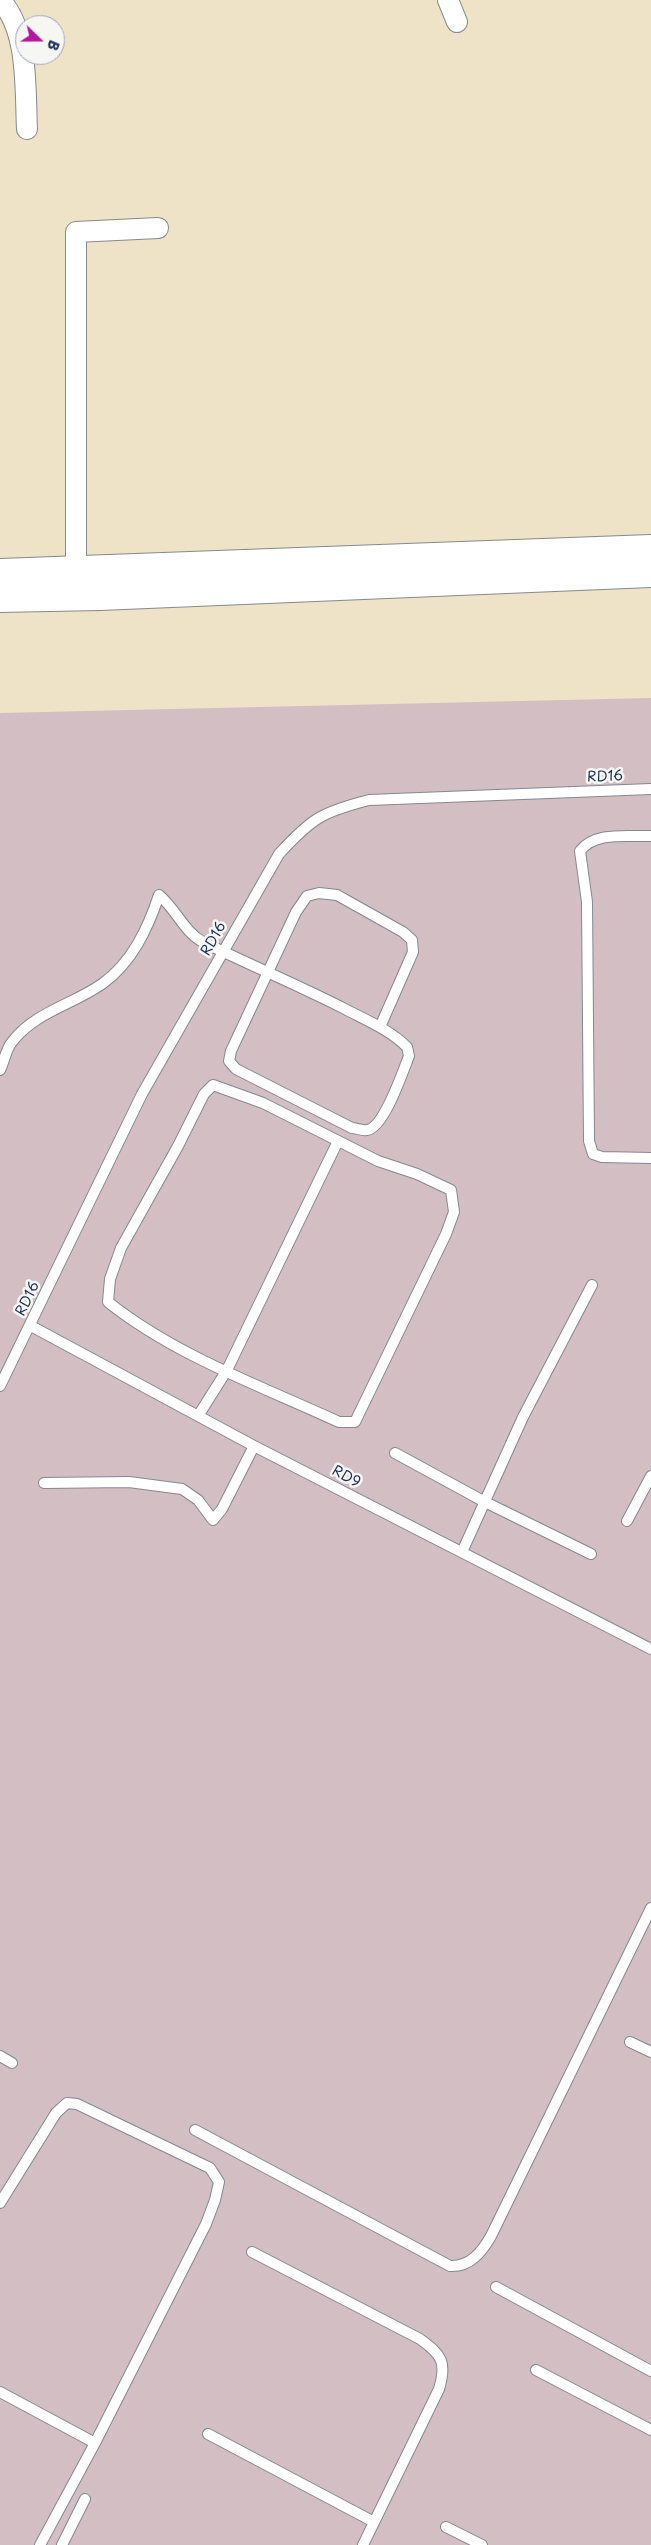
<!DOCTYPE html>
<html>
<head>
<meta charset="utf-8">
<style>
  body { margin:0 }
  #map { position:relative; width:651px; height:2545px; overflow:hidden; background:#eee3c6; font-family:"Playpen Sans",sans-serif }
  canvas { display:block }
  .north { position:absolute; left:15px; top:15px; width:50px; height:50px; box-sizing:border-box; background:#f6f6f2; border:1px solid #9ea6b7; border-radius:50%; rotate:112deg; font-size:14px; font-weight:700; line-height:20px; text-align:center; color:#1b2f5e }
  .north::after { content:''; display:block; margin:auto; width:18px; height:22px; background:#b5179e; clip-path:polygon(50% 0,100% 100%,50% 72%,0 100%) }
</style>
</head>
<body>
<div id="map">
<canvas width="651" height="2545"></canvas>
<div class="north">B</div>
</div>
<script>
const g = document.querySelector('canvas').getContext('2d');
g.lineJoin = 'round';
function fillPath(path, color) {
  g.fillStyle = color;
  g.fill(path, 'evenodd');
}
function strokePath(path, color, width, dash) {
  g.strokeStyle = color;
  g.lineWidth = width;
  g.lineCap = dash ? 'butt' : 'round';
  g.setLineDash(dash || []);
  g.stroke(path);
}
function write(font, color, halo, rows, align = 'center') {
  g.font = font + ' "Playpen Sans",sans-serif';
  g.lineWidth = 5;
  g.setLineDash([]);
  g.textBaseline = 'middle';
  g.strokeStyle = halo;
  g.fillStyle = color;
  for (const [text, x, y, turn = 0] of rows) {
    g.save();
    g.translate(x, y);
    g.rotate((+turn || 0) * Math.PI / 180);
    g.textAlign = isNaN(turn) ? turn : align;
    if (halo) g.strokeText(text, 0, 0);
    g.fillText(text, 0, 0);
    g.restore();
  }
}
fillPath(new Path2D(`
  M 651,698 L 651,2545 L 0,2545 L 0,713 Z`), '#d2bec3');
const service = new Path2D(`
  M 651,836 C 628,837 595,831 580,851 L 587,902 L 589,1141 L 593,1154 L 602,1157 L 651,1158
  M 0,1070 C 4,1062 6,1049 12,1042 C 35,1012 72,1005 102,984 C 132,963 148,928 159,895 C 176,909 184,932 203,942 C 250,965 298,985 345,1009 C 366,1020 390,1030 407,1047 L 409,1056 C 403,1071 384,1128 367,1130 C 363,1131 356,1128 352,1128 L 236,1069 L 229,1061 L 231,1051 L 296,912 L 307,896 L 319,893 L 337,895 L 403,932 L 412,940 L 413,952 L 380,1027
  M 213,1085 L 263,1103 L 378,1161 L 417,1174 L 451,1190 L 454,1212 L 446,1234 L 355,1422 L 339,1422 C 261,1386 176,1356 108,1302 L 110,1279 L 121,1248 L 178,1146 L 204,1094 Z
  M 31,1326 L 254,1446 L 651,1649
  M 0,1386 L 142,1094 L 279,854 C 312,818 322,812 369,800 L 651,789
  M 198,1416 L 227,1370 L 338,1141
  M 395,1453 L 485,1502 L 591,1554
  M 44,1483 L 129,1482 L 182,1489 L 198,1500 L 213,1520 L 222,1509 L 254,1446
  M 627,1521 L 651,1476
  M 462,1552 L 523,1417 L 592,1285
  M 630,2042 L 651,2052
  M 0,2056 L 12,2063
  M 195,2130 L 450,2266 C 470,2267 482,2252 491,2236 L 651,1908
  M 0,2203 L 56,2113 L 67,2103 L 77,2104 L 210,2168 L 219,2182 L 215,2200 L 206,2224 L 95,2443 L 40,2545
  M 252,2252 L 420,2339 C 442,2355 447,2362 439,2389 L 363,2545
  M 496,2287 L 651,2371
  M 536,2370 L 651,2430
  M 0,2392 L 95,2443
  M 208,2434 L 374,2522
  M 446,2527 L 482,2545
  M 62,2545 L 85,2499`);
const minor = new Path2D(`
  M 0,0 C 29,30 25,90 27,129
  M 448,0 L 457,22
  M 76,582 L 76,232 L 158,228`);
const secondary = new Path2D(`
  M 0,573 L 651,549
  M 0,598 L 100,596 L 651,573`);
strokePath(service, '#848992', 12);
strokePath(minor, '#848992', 22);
strokePath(secondary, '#848992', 30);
strokePath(service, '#fff', 10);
strokePath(minor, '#fff', 20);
strokePath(secondary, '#fff', 28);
write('14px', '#1b2f5e', '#f6f6f2', [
  ["RD16",605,777,-2],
  ["RD16",214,939,-61],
  ["RD16",28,1299,-64],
  ["RD9",346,1477,27]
]);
</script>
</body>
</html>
